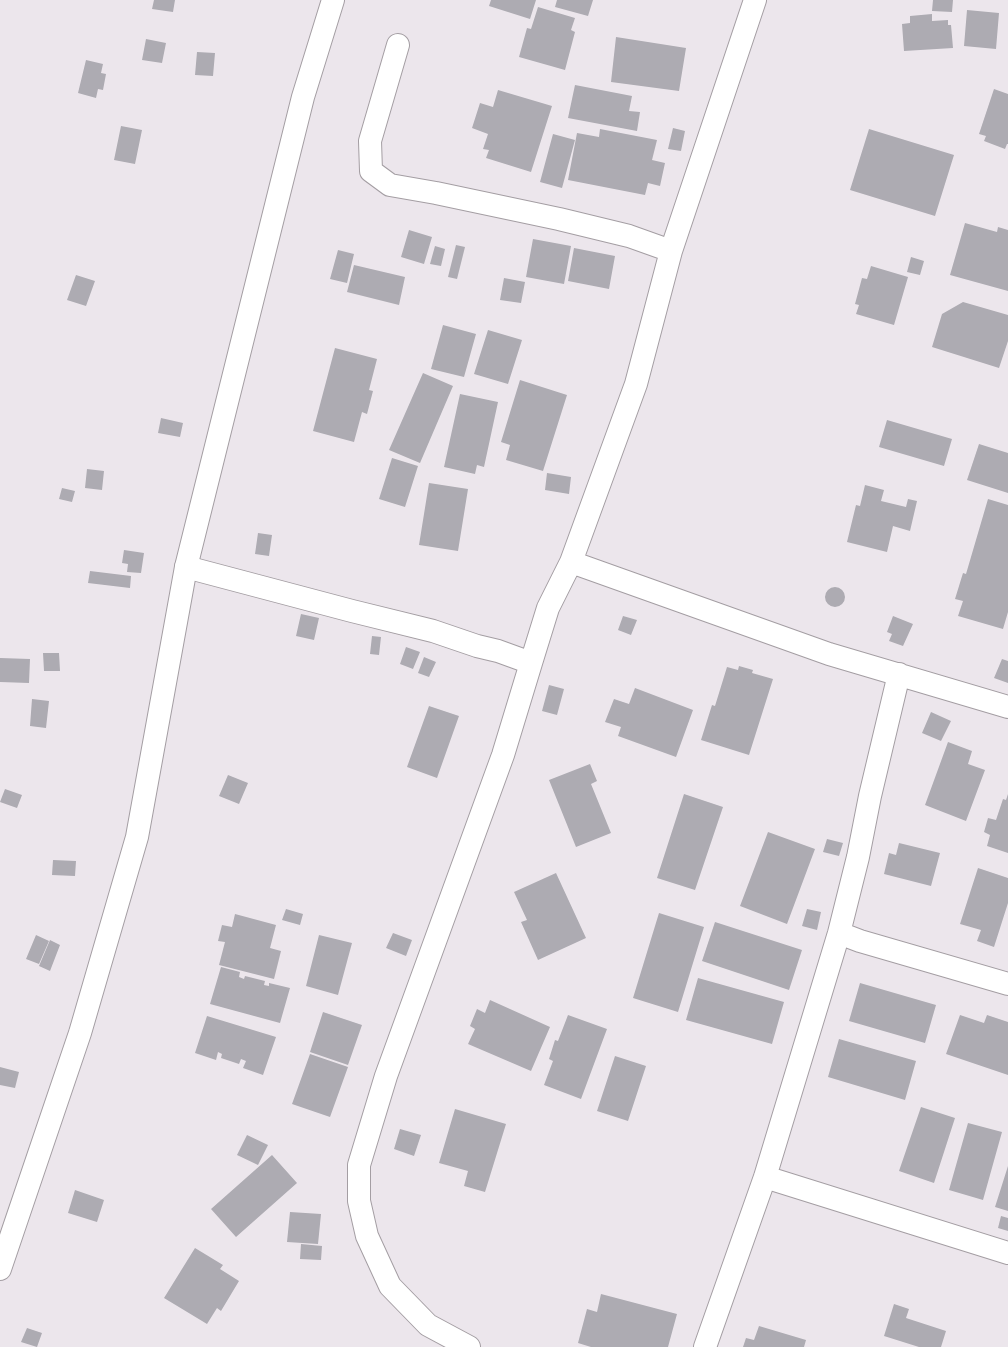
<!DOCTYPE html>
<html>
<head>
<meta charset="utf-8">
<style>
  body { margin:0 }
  canvas { display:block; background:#ece6ec }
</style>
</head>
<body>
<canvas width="1008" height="1347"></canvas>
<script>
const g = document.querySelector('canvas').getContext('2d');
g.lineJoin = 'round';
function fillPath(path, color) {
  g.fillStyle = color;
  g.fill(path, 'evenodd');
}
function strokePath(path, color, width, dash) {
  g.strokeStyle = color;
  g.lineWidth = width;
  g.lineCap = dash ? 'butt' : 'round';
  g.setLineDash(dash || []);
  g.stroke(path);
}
fillPath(new Path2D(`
  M 154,0 L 175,0 L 173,12 L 152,9 Z
  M 491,0 L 536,0 L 530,19 L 489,6 Z
  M 557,0 L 593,0 L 588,16 L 555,7 Z
  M 933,0 L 953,0 L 952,12 L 932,11 Z
  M 538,7 L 575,18 L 571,30 L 575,32 L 565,70 L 519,57 L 527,28 L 531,29 Z
  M 967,10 L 999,13 L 996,49 L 964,46 Z
  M 932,14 L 932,21 L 948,20 L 948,25 L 951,25 L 953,48 L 904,51 L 902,24 L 910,23 L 910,16 Z
  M 616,37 L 686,48 L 679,91 L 611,82 Z
  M 146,39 L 166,43 L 162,63 L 142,60 Z
  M 197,52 L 215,53 L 213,76 L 195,75 Z
  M 86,60 L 103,64 L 101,73 L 106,74 L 103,90 L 98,89 L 96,98 L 78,93 Z
  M 575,85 L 632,96 L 629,111 L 640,112 L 637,131 L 568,118 Z
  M 994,89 L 1008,94 L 1008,144 L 1007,144 L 1005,149 L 984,141 L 986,136 L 979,134 Z
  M 498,90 L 552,106 L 531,172 L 486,158 L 489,150 L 483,149 L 488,134 L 472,128 L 480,103 L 493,107 Z
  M 121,126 L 142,130 L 135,164 L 114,160 Z
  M 673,128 L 685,131 L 681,151 L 668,149 Z
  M 600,129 L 657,140 L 652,160 L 665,163 L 660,186 L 648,183 L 645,195 L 568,180 L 577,133 L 599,137 Z
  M 869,129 L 954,155 L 935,216 L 850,190 Z
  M 553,134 L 575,140 L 562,188 L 540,182 Z
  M 965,223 L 997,232 L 998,227 L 1008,230 L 1008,291 L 950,275 Z
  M 409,230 L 432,237 L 424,264 L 401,257 Z
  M 533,239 L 571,246 L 564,284 L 526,277 Z
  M 456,245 L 465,247 L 457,279 L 448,277 Z
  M 435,246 L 445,249 L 441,266 L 430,264 Z
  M 574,248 L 615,256 L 609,289 L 568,281 Z
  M 338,250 L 354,254 L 347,283 L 330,279 Z
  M 911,257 L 924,261 L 920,275 L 907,272 Z
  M 354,265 L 405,277 L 399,305 L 347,292 Z
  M 871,266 L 908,277 L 894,325 L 856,314 L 859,305 L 855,304 L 862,278 L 867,279 Z
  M 76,275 L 95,281 L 86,306 L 67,300 Z
  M 504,278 L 525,282 L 521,303 L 500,300 Z
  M 963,302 L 1008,315 L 1008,341 L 999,368 L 932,347 L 942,314 Z
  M 443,325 L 476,334 L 464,377 L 431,369 Z
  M 488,330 L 522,340 L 508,384 L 474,374 Z
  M 335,348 L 377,359 L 369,390 L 373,391 L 367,414 L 362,412 L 354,442 L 313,431 Z
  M 423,373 L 453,386 L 420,463 L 389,450 Z
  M 520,380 L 567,395 L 543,471 L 506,460 L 510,445 L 501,442 Z
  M 460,394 L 498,402 L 484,467 L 477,465 L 475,474 L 444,467 Z
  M 161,418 L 183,423 L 180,437 L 158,433 Z
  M 887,420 L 952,439 L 944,466 L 879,447 Z
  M 979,444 L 1008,453 L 1008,493 L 967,480 Z
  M 392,458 L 418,466 L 405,507 L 379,499 Z
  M 87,469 L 104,471 L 102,490 L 85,488 Z
  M 547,473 L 571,477 L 569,494 L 545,490 Z
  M 429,483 L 468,489 L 458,551 L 419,545 Z
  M 865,485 L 884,490 L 881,501 L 906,507 L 908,499 L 917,501 L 910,531 L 893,526 L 887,552 L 847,542 L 856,505 L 860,506 Z
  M 62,488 L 75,491 L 72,502 L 59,499 Z
  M 988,499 L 1008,505 L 1008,612 L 1003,629 L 958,616 L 963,601 L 955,599 L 963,573 L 966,574 Z
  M 258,533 L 272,535 L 269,556 L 255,554 Z
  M 124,550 L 144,553 L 141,573 L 127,572 L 128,564 L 122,563 Z
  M 90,571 L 131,576 L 130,588 L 88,583 Z
  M825 597a10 10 0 1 1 20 0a10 10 0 1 1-20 0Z
  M 301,614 L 319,618 L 314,640 L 296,636 Z
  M 623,616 L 637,620 L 631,635 L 618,630 Z
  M 893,616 L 913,624 L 903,646 L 889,641 L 892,634 L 887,632 Z
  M 372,636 L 381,637 L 379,655 L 370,654 Z
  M 406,647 L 420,652 L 413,669 L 400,664 Z
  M 43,653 L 59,653 L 60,671 L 44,671 Z
  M 424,657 L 436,662 L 429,677 L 418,673 Z
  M 0,658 L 30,659 L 29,683 L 0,682 Z
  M 1002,659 L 1008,661 L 1008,683 L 994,678 Z
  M 739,666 L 753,670 L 752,673 L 773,679 L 749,755 L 701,740 L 712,705 L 715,706 L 727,667 L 738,670 Z
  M 549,685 L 564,689 L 557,715 L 542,711 Z
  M 635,688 L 693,710 L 676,757 L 618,736 L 621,727 L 605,722 L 614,699 L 629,704 Z
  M 32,699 L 49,701 L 46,728 L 30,726 Z
  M 429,706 L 459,716 L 437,778 L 407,767 Z
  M 931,712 L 951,721 L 941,741 L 922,733 Z
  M 948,742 L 972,751 L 968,764 L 985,770 L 966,821 L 925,805 Z
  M 590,764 L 597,781 L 591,784 L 611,833 L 576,847 L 549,780 Z
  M 228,775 L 248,783 L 239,804 L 219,796 Z
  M 5,789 L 22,795 L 17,808 L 0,802 Z
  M 684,794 L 723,807 L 695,890 L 657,878 Z
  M 1008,794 L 1008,853 L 987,846 L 990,835 L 984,832 L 988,818 L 996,820 L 1003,799 L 1006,800 Z
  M 768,832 L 815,849 L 787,924 L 740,906 Z
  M 827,839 L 843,843 L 839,856 L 823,852 Z
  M 899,843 L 940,853 L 931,886 L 884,874 L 889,853 L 896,855 Z
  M 53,860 L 76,861 L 75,876 L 52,875 Z
  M 978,868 L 1008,878 L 1008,903 L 994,947 L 977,941 L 981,930 L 960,924 Z
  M 556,873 L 586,938 L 538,960 L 521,922 L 527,920 L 514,892 Z
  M 286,909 L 303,914 L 300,925 L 282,920 Z
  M 807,909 L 821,912 L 817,930 L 802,926 Z
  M 659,913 L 704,927 L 678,1012 L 633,998 Z
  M 235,914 L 276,925 L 270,948 L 281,951 L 274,979 L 219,965 L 225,942 L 218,941 L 222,925 L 232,927 Z
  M 715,922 L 802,950 L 789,990 L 702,961 Z
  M 393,933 L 412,940 L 406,956 L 386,948 Z
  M 36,935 L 49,941 L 39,964 L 26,959 Z
  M 319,935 L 352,943 L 338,995 L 306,986 Z
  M 50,940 L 60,945 L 50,971 L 39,966 Z
  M 221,967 L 240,972 L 239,977 L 244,979 L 245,976 L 265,981 L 264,985 L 269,986 L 269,983 L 290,988 L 280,1023 L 210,1004 Z
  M 698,978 L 784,1002 L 772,1044 L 686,1020 Z
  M 860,983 L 936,1005 L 925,1043 L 849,1021 Z
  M 490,1000 L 550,1027 L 531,1071 L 468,1044 L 475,1029 L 470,1026 L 477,1009 L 485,1013 Z
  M 323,1012 L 362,1025 L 348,1065 L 310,1052 Z
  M 568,1015 L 607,1029 L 581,1099 L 544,1085 L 553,1061 L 549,1059 L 555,1040 L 558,1041 Z
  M 960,1015 L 984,1023 L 987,1015 L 1008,1022 L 1008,1075 L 946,1054 Z
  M 207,1016 L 276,1037 L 263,1075 L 243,1068 L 246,1061 L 241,1059 L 239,1064 L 221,1058 L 222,1054 L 218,1052 L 216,1060 L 195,1053 Z
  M 839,1039 L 916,1061 L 905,1100 L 828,1077 Z
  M 310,1054 L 348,1067 L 330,1117 L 292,1104 Z
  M 615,1056 L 646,1066 L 628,1121 L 597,1111 Z
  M 0,1067 L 19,1072 L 15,1088 L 0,1085 Z
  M 921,1107 L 955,1118 L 934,1183 L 899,1171 Z
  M 455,1109 L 506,1124 L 485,1192 L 464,1186 L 468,1171 L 439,1163 Z
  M 968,1123 L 1002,1132 L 983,1200 L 949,1190 Z
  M 400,1129 L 421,1135 L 414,1156 L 394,1149 Z
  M 247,1135 L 268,1145 L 258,1165 L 237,1155 Z
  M 272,1155 L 297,1183 L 236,1237 L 211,1209 Z
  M 1008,1166 L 1008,1211 L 995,1207 Z
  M 75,1190 L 104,1200 L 97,1222 L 68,1213 Z
  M 290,1212 L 321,1214 L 318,1244 L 287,1242 Z
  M 1001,1216 L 1008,1218 L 1008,1231 L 998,1228 Z
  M 301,1244 L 322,1246 L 321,1260 L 300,1259 Z
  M 195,1248 L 223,1265 L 220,1269 L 239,1281 L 221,1311 L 217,1308 L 207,1324 L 164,1298 Z
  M 601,1294 L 677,1314 L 668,1347 L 591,1347 L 578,1343 L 587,1309 L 597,1312 Z
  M 894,1304 L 909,1309 L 906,1318 L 946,1331 L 941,1347 L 919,1347 L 884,1336 Z
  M 759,1326 L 806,1340 L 804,1347 L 743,1347 L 746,1338 L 754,1340 Z
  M 27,1328 L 42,1333 L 37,1347 L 21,1342 Z`), '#adabb2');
const minor = new Path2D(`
  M 398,45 L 370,141 L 371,171 L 390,185 L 436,193 L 559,219 L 629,236 L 671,251
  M 571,562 L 829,654 L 1008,707
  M 186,567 L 352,611 L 433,631 L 477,646 L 498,651 L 531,663 L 503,755 L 386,1076 L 359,1165 L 359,1201 L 367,1236 L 390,1286 L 428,1325 L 469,1347
  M 531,663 L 548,608 L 571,562 L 636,384 L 671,251 L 755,0
  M 839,933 L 860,941 L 1008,984
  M 765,1177 L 1008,1253
  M 705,1347 L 765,1177 L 839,933 L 858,857 L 870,796 L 899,674`);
const secondary = new Path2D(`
  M 0,1269 L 80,1033 L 137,837 L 186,567 L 303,97 L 333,0`);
strokePath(minor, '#a49ea3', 24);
strokePath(secondary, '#a49ea3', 24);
strokePath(minor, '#fff', 22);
strokePath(secondary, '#fff', 22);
</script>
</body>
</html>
